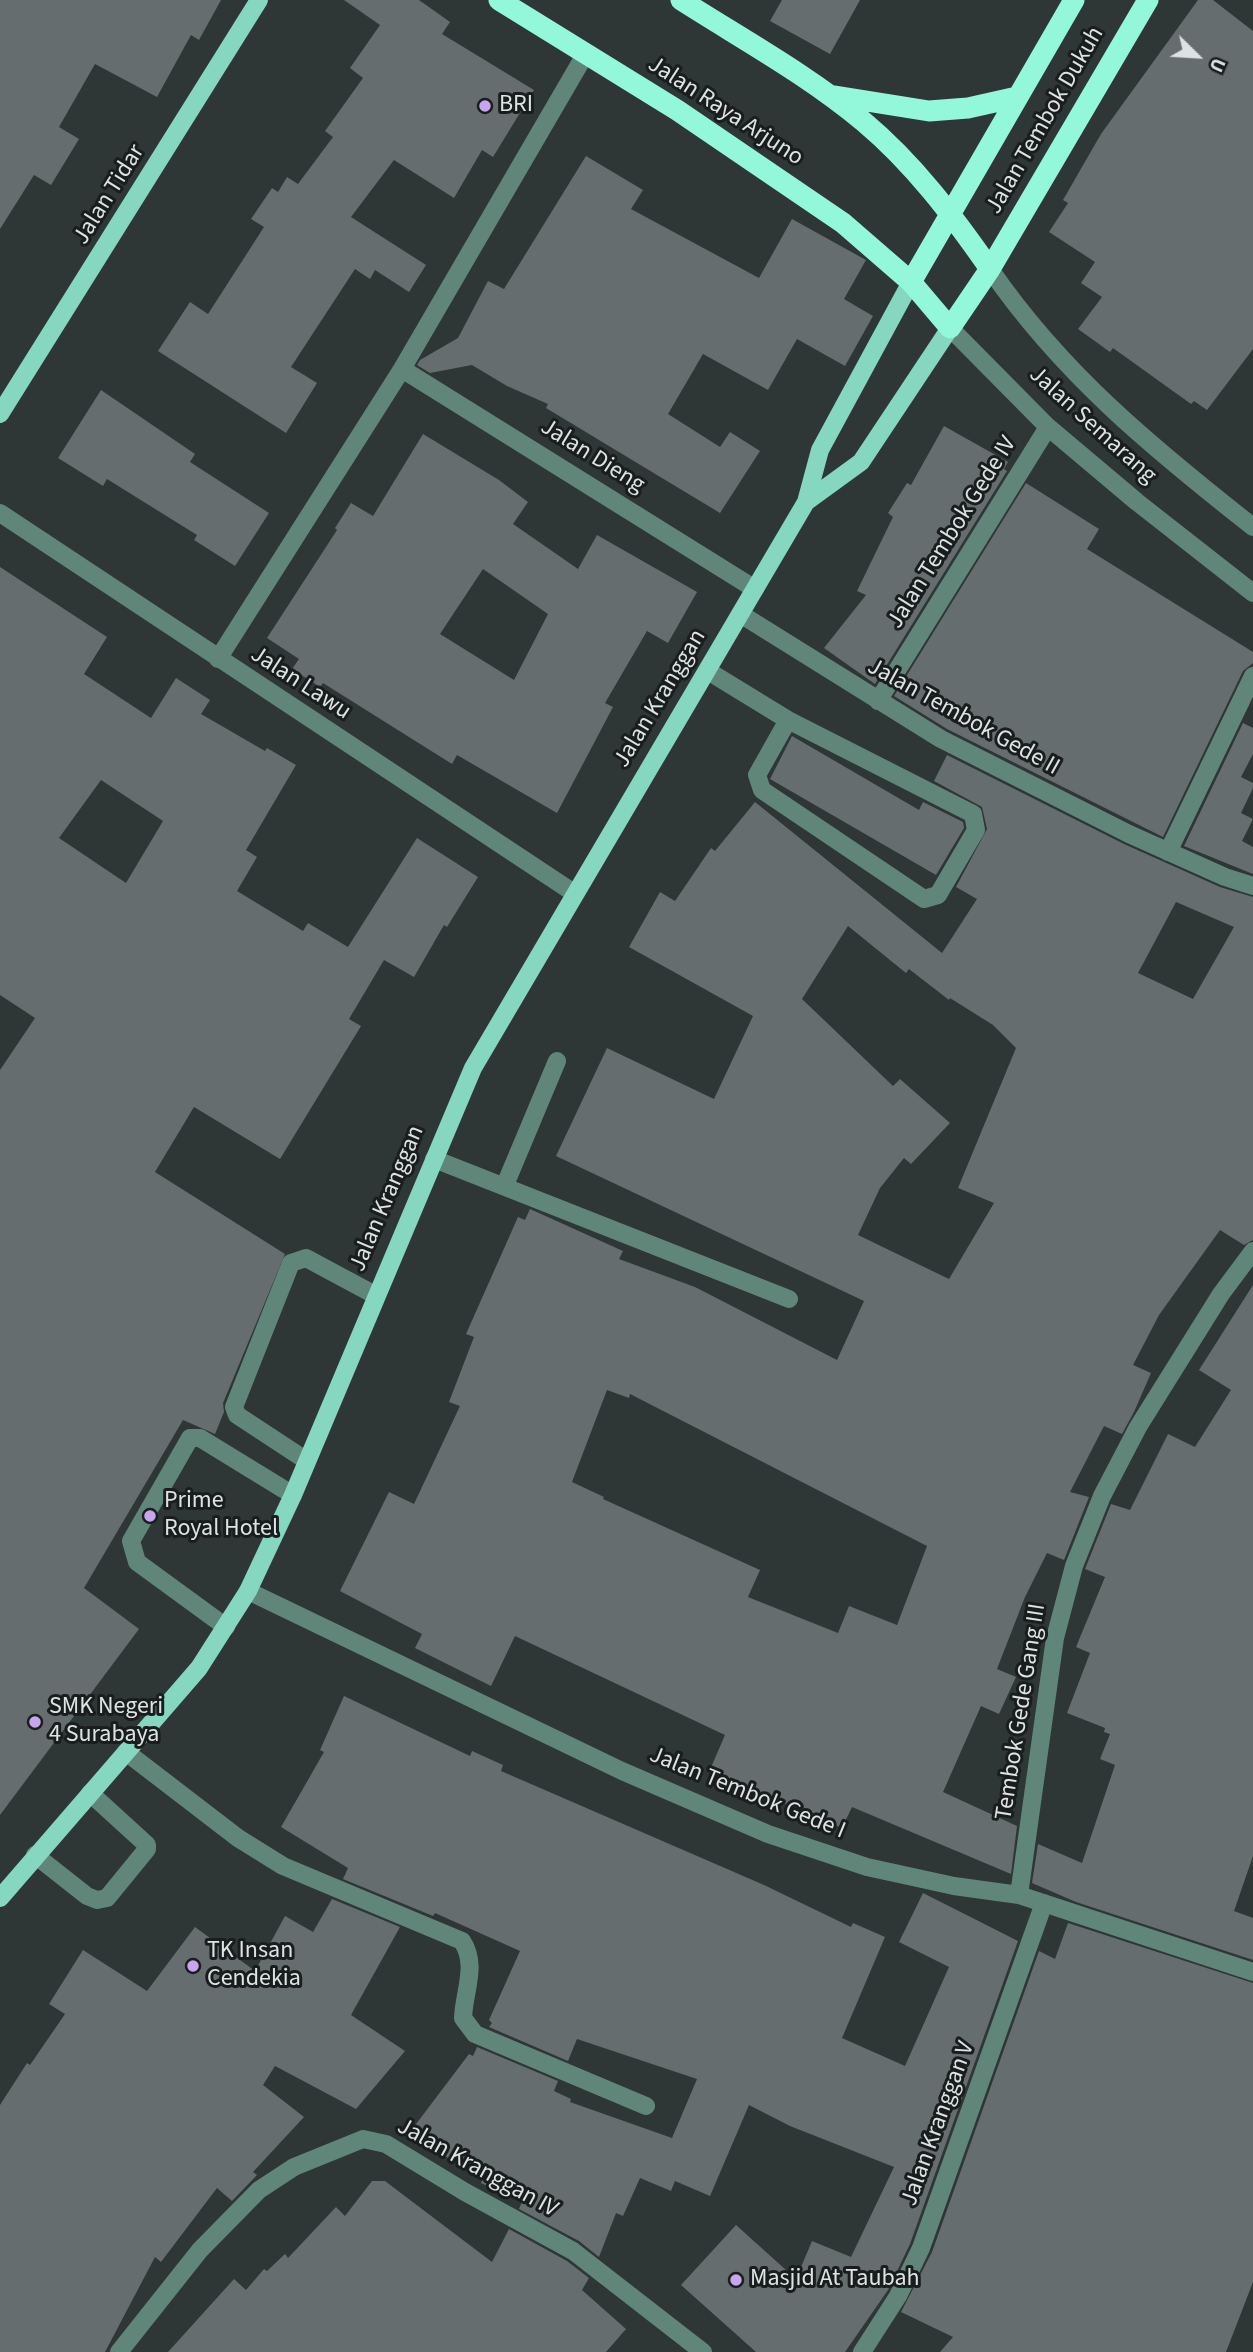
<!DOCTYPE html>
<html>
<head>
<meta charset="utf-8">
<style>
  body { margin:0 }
  #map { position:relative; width:1253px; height:2352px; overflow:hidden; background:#2f3636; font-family:"Source Sans 3",sans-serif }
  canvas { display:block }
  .north { position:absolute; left:1162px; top:21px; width:70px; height:70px; -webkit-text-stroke:5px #1a1d1d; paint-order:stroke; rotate:114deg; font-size:19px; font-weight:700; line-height:28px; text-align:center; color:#dde2e2 }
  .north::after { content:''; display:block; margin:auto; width:24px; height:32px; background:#dde2e2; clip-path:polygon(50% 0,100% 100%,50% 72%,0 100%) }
</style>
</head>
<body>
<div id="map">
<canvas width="1253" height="2352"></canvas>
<div class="north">U</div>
</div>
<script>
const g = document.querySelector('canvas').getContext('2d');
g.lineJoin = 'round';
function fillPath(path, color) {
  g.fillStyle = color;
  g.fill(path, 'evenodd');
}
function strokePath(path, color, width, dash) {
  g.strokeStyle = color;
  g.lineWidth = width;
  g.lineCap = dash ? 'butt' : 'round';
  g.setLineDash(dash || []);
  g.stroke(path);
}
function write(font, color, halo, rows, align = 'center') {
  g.font = font + ' "Source Sans 3",sans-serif';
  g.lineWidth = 6;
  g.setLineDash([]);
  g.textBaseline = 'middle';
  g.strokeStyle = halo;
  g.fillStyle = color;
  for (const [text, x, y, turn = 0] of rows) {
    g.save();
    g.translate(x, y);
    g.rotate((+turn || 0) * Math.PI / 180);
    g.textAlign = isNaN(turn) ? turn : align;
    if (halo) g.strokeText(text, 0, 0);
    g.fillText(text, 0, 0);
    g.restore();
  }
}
fillPath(new Path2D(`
  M 0,0 L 221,0 L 199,40 L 191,35 L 157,97 L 95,64 L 59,127 L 79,139 L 51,185 L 34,175 L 0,229 Z
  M 344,0 L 419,0 L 450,22 L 442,34 L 534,90 L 493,157 L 482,150 L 454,198 L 394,160 L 351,217 L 426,265 L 409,292 L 375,270 L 370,279 L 355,269 L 291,367 L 317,383 L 286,433 L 158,351 L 190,302 L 208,314 L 264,227 L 251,219 L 272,188 L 278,192 L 287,177 L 298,184 L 333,137 L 325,131 L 363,78 L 350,68 L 380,25 Z
  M 782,0 L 860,0 L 830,54 L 770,21 Z
  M 1198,0 L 1213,0 L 1253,31 L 1253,349 L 1207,410 L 1194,401 L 1191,404 L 1113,348 L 1110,352 L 1078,329 L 1102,297 L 1081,283 L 1095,262 L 1049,232 L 1068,203 L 1063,200 L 1101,134 Z
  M 586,156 L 643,190 L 631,209 L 759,278 L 792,219 L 866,260 L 844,299 L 873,316 L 845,366 L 797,339 L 768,390 L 703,354 L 668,414 L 720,447 L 730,432 L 760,451 L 720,513 L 546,408 L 548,404 L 507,386 L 472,365 L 430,373 L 417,365 L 420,360 L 458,338 L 488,281 L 504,289 Z
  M 101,390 L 195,454 L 190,462 L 269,513 L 235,566 L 194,540 L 197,535 L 107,479 L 103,486 L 58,458 Z
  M 944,426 L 1008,462 L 1004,469 L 1007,471 L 875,684 L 824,648 L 866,595 L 857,591 L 893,517 L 888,513 L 907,483 L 911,485 Z
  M 423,434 L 499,480 L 528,502 L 513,524 L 578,569 L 597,535 L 697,592 L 668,643 L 647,631 L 605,703 L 613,707 L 557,813 L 457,755 L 452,764 L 323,683 L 320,687 L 292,669 L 299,659 L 267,638 L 337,530 L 335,528 L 351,503 L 373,516 ZM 483,569 L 548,614 L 514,680 L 440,634 Z
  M 1026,483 L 1099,529 L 1087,549 L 1253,652 L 1253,663 L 1243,671 L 1163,837 L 947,729 L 894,696 Z
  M 0,567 L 107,637 L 84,674 L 151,718 L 176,678 L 210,700 L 201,714 L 265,751 L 267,748 L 296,765 L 246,850 L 257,857 L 237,891 L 303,931 L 308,923 L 348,947 L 417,838 L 478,877 L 447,927 L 444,925 L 414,977 L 384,960 L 349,1019 L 361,1026 L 280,1159 L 194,1107 L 155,1172 L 285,1254 L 223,1403 L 224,1412 L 215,1434 L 183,1420 L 84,1588 L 139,1629 L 0,1815 L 0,1070 L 35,1018 L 0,995 ZM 101,780 L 163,821 L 126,883 L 59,838 Z
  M 1243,723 L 1253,728 L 1253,754 L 1241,777 L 1253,783 L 1253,788 L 1241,813 L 1253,819 L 1242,841 L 1253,847 L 1253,874 L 1184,846 Z
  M 792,736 L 919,810 L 923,802 L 963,822 L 964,828 L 936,875 L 770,779 Z
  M 947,755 L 1124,844 L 1220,887 L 1253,897 L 1253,1240 L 1244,1245 L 1220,1230 L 1159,1315 L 1133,1365 L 1151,1373 L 1134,1412 L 1122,1434 L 1104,1426 L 1070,1492 L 1089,1497 L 1064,1560 L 1047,1553 L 1025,1597 L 997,1669 L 1016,1677 L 999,1714 L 981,1706 L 943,1792 L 1017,1826 L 1011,1874 L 852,1807 L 842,1828 L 709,1772 L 725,1735 L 515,1636 L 491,1686 L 415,1648 L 422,1634 L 340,1591 L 389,1492 L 414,1504 L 460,1406 L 449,1402 L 474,1337 L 466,1334 L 518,1217 L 525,1220 L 530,1209 L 623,1251 L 619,1259 L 695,1287 L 837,1360 L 864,1301 L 556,1156 L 607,1048 L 714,1099 L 753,1016 L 629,947 L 660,892 L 675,901 L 711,848 L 715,851 L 755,802 L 942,953 L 977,899 L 956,887 L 987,829 L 982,807 L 934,781 ZM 1176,902 L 1234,927 L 1193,999 L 1138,973 ZM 848,926 L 906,973 L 909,969 L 949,1000 L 950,998 L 993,1025 L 1016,1048 L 958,1188 L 994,1203 L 949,1279 L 858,1235 L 880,1188 L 904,1158 L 911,1164 L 950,1123 L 900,1079 L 893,1086 L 802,999 ZM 607,1390 L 629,1398 L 630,1394 L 927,1546 L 897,1625 L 849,1606 L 838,1633 L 748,1597 L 760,1570 L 603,1499 L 604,1497 L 572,1482 Z
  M 1253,1285 L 1253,1856 L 1234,1911 L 1253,1918 L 1253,1960 L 1076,1902 L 1032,1883 L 1038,1844 L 1082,1863 L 1115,1765 L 1100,1759 L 1110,1734 L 1104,1732 L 1105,1728 L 1067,1713 L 1090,1653 L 1076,1647 L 1105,1577 L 1085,1569 L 1111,1504 L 1130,1510 L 1168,1434 L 1195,1447 L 1231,1390 L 1199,1370 Z
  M 344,1696 L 470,1756 L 472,1751 L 503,1765 L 501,1771 L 764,1885 L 851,1927 L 853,1923 L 885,1937 L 842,2038 L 905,2066 L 949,1967 L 899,1942 L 923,1893 L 1018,1941 L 910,2244 L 888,2290 L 845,2352 L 756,2352 L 681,2285 L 736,2225 L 796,2279 L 812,2241 L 851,2257 L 894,2167 L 790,2126 L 749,2105 L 710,2196 L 675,2181 L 671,2191 L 640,2178 L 623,2216 L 616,2213 L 599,2257 L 579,2241 L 519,2209 L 522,2202 L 481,2183 L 484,2177 L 407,2136 L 469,2054 L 473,2056 L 477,2047 L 558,2081 L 554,2091 L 571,2099 L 570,2102 L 672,2138 L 697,2079 L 577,2039 L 568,2061 L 489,2027 L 492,2023 L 489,2020 L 520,1951 L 435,1913 L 433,1916 L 343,1879 L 348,1868 L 281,1827 L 324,1752 L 320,1750 Z
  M 332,1899 L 400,1927 L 351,2015 L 405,2051 L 356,2109 L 275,2066 L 263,2085 L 304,2117 L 253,2172 L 257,2175 L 232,2201 L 217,2188 L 161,2262 L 155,2257 L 105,2352 L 0,2352 L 0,2105 L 27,2063 L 30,2065 L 65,2014 L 49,2004 L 83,1950 L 147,1991 L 195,1927 L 255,1971 L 285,1916 L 313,1932 Z
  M 1068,1923 L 1253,1983 L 1253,2282 L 1226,2352 L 940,2352 L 953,2337 L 901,2312 L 932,2252 L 1039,1951 L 1055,1959 Z
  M 372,2181 L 385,2181 L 492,2262 L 509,2229 L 567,2261 L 589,2278 L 582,2290 L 626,2329 L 606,2352 L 168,2352 L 234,2279 L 246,2290 L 264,2269 L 267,2271 L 285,2254 L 288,2258 L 336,2207 L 345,2216 Z`), '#656d6f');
strokePath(new Path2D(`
  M 990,269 C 1062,374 1154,449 1253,527
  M 950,328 L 1048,427 L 1137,502 L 1253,593
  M 402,369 L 755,589
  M 0,513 L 574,893
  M 742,615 L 941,739 L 1129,834 L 1225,877 L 1253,886
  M 218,659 L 402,369 L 586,53
  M 708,671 L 788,720 L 973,814 L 976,830 L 938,895 L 924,899 L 762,790 L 757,775 L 788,720
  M 878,701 L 1048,427
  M 1168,852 L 1253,676
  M 434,1159 L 789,1299
  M 505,1185 L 557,1061
  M 307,1461 L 237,1415 L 234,1407 L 291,1263 L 306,1258 L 375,1295
  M 248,1591 L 622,1771 L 768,1834 L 867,1867 L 954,1886 L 1019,1895 L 1253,1972
  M 226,1627 L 137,1562 L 131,1541 L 190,1438 L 200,1438 L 293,1495
  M 126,1752 L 238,1838 L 283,1866 L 462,1941 C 478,1965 464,1991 463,2018 L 475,2034 L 646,2106
  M 35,1855 L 87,1896 L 97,1900 L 107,1898 L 147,1849 L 147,1845 L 90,1793
  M 1019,1895 L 1055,1638 L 1074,1566 L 1102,1496 L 1138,1427 L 1221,1294 L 1253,1251
  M 119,2352 L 200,2250 L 259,2190 L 294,2167 L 363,2139 L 386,2144 L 465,2192 L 573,2251 L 703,2352
  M 862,2352 L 898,2296 L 921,2248 L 1044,1903`), '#60867a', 18);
strokePath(new Path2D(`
  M 0,414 L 259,0
  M 806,502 L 861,462 L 950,328
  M 0,1898 L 199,1668 L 248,1591 L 293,1495 L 473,1068 L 806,502 L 820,450 L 911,282`), '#85d7bf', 18);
strokePath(new Path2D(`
  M 499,0 L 677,110 L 843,223 L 911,282 L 950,328 L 990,269 L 1148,0
  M 681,0 C 742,39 808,75 864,122 C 914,164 953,216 990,269
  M 835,96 L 929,111 L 968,108 L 1017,97
  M 911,282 L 1074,0`), '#93f7da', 21);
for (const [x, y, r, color] of [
  [485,106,7,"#c7a6ef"],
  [150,1516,7,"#c7a6ef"],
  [35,1722,7,"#c7a6ef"],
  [193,1966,7,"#c7a6ef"],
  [736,2280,7,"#c7a6ef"]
]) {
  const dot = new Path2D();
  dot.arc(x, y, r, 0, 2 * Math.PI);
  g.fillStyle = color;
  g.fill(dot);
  strokePath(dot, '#1a1d1d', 2.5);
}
write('24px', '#dde2e2', '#1a1d1d', [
  ["BRI",499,106],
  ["Prime",164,1502],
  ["Royal Hotel",164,1530],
  ["SMK Negeri",49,1708],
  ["4 Surabaya",49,1736],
  ["TK Insan",207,1952],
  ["Cendekia",207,1980],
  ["Masjid At Taubah",750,2280]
], 'left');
write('24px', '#dde2e2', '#1a1d1d', [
  ["Jalan Raya Arjuno",725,112,33],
  ["Jalan Tembok Dukuh",1046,121,-60],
  ["Jalan Tidar",110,195,-58],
  ["Jalan Semarang",1092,426,42],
  ["Jalan Dieng",592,457,32],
  ["Jalan Tembok Gede IV",953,533,-58],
  ["Jalan Lawu",300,684,33],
  ["Jalan Kranggan",661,699,-59],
  ["Jalan Tembok Gede II",963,718,29],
  ["Jalan Kranggan",388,1199,-67],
  ["Tembok Gede Gang III",1022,1712,-81],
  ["Jalan Tembok Gede I",747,1794,22],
  ["Jalan Kranggan V",939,2124,-70],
  ["Jalan Kranggan IV",477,2169,29]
]);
</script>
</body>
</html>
